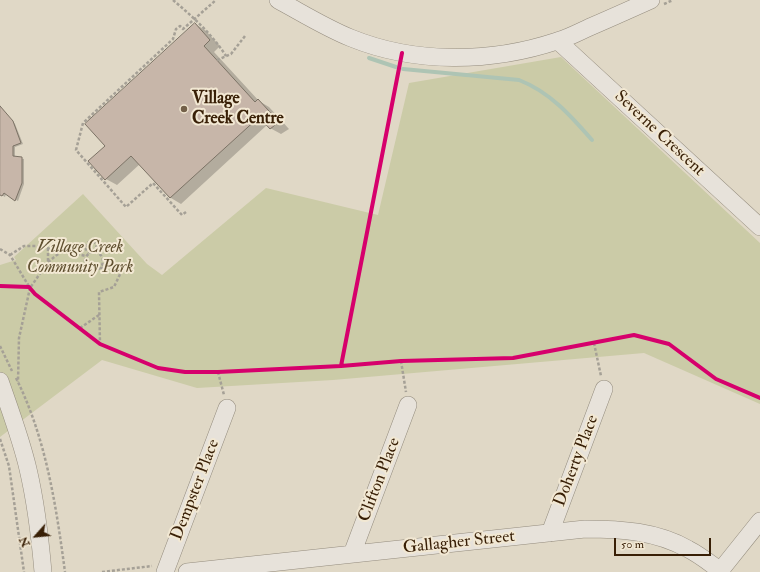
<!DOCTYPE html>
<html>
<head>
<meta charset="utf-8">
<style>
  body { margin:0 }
  #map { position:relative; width:760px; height:572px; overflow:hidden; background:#e0d8c6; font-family:"IM FELL Double Pica",serif }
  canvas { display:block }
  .north { position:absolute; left:16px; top:516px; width:40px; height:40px; -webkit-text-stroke:3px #f2e8d3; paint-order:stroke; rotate:243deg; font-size:11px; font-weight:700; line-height:16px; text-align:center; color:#381f06 }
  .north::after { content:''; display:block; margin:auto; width:14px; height:18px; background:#381f06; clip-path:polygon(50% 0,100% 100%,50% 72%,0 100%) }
  .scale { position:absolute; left:614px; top:538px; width:97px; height:18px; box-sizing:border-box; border:2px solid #381f06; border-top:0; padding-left:5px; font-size:12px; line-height:14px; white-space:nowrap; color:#381f06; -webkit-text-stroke:3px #f2e8d3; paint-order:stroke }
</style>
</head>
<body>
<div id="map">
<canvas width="760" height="572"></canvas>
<div class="north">N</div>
<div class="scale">50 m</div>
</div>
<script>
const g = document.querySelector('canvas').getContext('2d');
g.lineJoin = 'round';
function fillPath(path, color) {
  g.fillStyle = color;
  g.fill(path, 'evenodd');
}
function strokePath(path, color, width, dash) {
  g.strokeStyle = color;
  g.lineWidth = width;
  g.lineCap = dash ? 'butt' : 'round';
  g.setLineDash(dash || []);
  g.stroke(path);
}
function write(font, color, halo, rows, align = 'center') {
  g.font = font + ' "IM FELL Double Pica",serif';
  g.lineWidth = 4;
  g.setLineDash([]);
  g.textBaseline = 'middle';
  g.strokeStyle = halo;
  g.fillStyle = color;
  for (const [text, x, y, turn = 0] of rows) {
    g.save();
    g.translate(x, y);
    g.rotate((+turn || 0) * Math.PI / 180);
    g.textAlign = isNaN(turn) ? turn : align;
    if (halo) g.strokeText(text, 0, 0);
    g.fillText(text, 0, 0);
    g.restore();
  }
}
fillPath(new Path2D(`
  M 561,57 L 760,243 L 760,404 L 644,353 L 333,380 L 197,388 L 102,360 L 0,437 L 0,265 L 16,260 L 14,257 L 83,194 L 147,264 L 162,275 L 266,188 L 378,215 L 409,83 Z`), '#cbcba7');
fillPath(new Path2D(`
  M 195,24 L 205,30 L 220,46 L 214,52 L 259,101 L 269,107 L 289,129 L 281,134 L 270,128 L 267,125 L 181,204 L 171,198 L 140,164 L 117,185 L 106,179 L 90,161 L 107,146 Z
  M 0,106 L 15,124 L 23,144 L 15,147 L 15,157 L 24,159 L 24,184 L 18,201 L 6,194 L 5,197 L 0,194 Z`), '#0003');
strokePath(new Path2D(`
  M 369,58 L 396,67
  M 403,69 L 519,80 C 550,92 571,116 592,140`), '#aec4b4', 4);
const building = new Path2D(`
  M 195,23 L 210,40 L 204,46 L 255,102 L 258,99 L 279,122 L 270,129 L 259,117 L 170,198 L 131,156 L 105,180 L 88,161 L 105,146 L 85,124 Z
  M 0,106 L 13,121 L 21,143 L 13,146 L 13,156 L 22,157 L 22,183 L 15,201 L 4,193 L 2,196 L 0,195 Z`);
fillPath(building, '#c7b6a9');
strokePath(building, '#7b7265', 1);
const minor = new Path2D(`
  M 278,0 C 302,13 326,28 351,38 C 415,64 491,63 557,41 C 568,38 579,32 590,27 C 611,18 631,9 651,0
  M 558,41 L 760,227
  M 0,381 C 10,410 21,439 28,469 C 36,503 40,537 43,572
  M 550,533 L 604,389
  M 352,554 L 408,405
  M 720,571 L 760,521
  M 165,572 L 227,408
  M 187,572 L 585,529 C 621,529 656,531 688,549 C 700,555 711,564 722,572`);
strokePath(minor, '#948c7e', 18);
strokePath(new Path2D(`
  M 173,0 C 193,17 212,34 226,56
  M 664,4 L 673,0
  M 217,60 L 231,54 L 245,36
  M 186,212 L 182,215 L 153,183 L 126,207 L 76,150 L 83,123 L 173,39 L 176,29 L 180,26 L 183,29 L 216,0
  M85.5 247a5.5 5.5 0 1 1 11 0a5.5 5.5 0 1 1-11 0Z
  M 0,249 L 10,255 L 30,288 L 19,338 L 18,382
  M 62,251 L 86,256
  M85 261a9 9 0 1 1 18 0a9 9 0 1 1-18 0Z
  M 10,255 L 24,246 L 36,246 L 62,251 L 48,262 L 30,288
  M 48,261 L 48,248
  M 100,268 L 123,268 L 114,287 L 99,292 L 100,344
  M 80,328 L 99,315
  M 594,343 L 601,376
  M 0,346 L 12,371
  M 401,361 L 406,392
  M 218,372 L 224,395
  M 16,378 C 46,438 56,505 65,572
  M 0,439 L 9,466 L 24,572
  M 102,572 L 152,566`), '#a5a096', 2.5, [3, 2]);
strokePath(minor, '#e7e2da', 17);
strokePath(new Path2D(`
  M 0,286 L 29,287 L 35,294 L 100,344 L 158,368 L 185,372 L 218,372 L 341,366 L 401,361 L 513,358 L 634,335 L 669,344 L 716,379 L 760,398
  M 341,366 L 402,53`), '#d6006c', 4);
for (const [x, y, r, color] of [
  [184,109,4,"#736049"]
]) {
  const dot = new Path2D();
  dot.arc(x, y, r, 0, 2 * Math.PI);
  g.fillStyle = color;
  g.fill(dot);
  strokePath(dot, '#f2e8d3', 1.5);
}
write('bold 17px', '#381f06', '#f2e8d3', [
  ["Village",192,99],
  ["Creek Centre",192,119]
], 'left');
write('17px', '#381f06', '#f2e8d3', [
  ["Severne Crescent",659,134,43],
  ["Doherty Place",577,461,-69],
  ["Clifton Place",380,480,-69],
  ["Dempster Place",196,490,-69],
  ["Gallagher Street",459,543,-6]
]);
write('italic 17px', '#5f4f2f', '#f2e8d3', [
  ["Village Creek",80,248],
  ["Community Park",80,268]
]);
</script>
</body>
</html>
